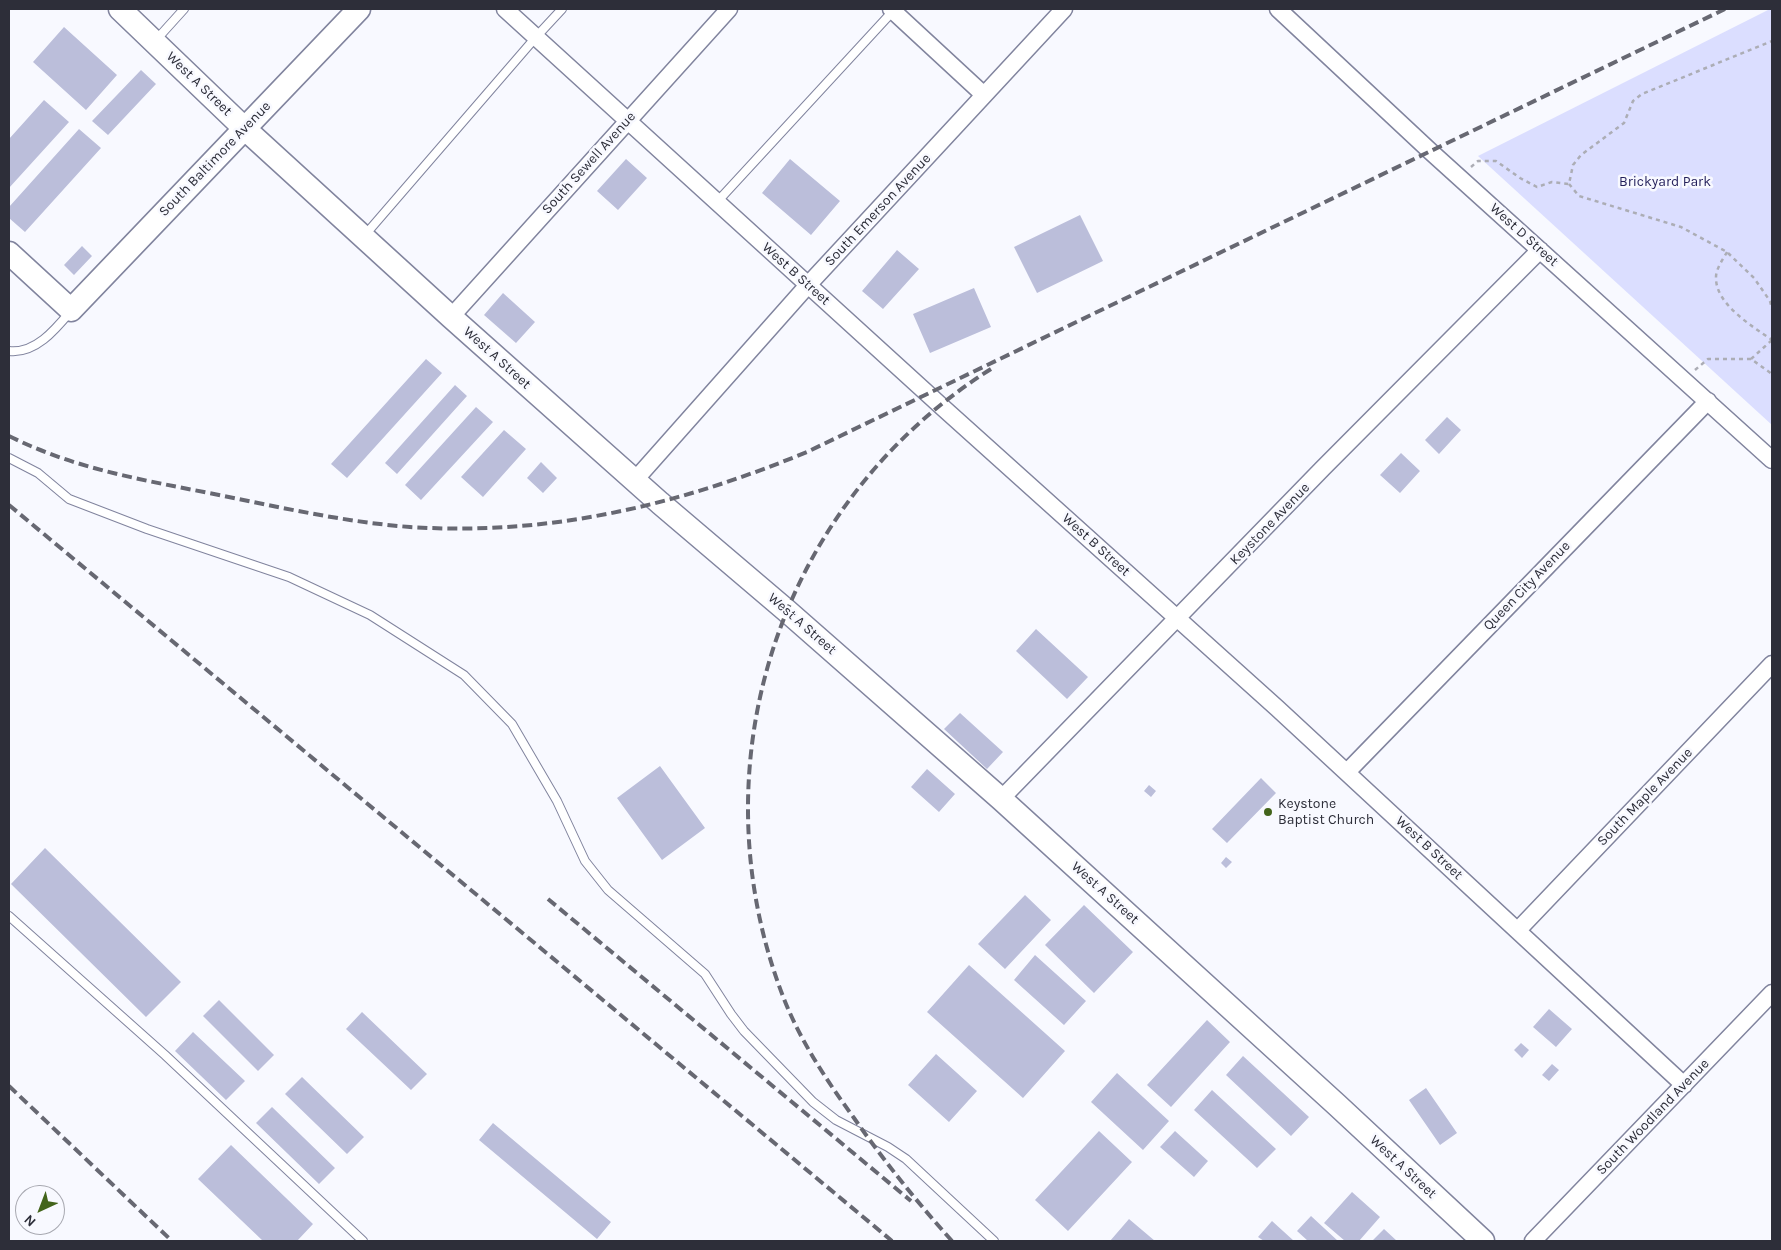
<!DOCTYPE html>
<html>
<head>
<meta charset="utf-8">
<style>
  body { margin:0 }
  #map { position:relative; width:1781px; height:1250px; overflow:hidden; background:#f8f9ff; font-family:Karla,sans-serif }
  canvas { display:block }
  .frame { position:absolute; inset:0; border:10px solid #2d2e39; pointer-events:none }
  .north { position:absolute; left:15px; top:1185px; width:50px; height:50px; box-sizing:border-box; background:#f8f9ff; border:1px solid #a7a8b0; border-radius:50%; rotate:223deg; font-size:14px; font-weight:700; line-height:20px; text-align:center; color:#2d2e39 }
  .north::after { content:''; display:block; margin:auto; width:18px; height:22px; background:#43641b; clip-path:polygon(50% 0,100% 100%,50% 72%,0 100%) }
</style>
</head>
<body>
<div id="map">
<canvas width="1781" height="1250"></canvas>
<div class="frame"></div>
<div class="north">N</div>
</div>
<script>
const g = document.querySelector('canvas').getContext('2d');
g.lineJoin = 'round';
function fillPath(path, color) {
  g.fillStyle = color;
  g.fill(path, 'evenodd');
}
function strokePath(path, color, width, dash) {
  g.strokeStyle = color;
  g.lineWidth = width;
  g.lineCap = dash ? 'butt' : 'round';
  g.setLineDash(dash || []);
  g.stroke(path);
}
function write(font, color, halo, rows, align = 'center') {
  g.font = font + ' Karla,sans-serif';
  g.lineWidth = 5;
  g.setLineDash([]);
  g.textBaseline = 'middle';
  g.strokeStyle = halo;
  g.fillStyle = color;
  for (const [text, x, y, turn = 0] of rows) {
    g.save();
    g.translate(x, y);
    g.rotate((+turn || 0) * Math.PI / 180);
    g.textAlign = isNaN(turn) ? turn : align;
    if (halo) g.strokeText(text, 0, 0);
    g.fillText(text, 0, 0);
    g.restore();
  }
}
fillPath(new Path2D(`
  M 1770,9 L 1772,9 L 1772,425 L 1478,156 Z`), '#dbdeff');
fillPath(new Path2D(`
  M 64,27 L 117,75 L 86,110 L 33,62 Z
  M 141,70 L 156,84 L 108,135 L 92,121 Z
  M 44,100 L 69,122 L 9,188 L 9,139 Z
  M 79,129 L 101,148 L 25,232 L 9,218 L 9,207 Z
  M 626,159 L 647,178 L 618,210 L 597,191 Z
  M 790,159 L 840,201 L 811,235 L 762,193 Z
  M 1080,215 L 1103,261 L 1037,293 L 1014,247 Z
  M 82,246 L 92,256 L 74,275 L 64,265 Z
  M 897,250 L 919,269 L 883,309 L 862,291 Z
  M 974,288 L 991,327 L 930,353 L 913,314 Z
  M 503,293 L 535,322 L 516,343 L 484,315 Z
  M 426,359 L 442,373 L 347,478 L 331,464 Z
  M 455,385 L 467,396 L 397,474 L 385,463 Z
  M 476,407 L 493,422 L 421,500 L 405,485 Z
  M 1447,417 L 1461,430 L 1439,454 L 1425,440 Z
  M 504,430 L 526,449 L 483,497 L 461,477 Z
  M 1401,453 L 1420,471 L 1400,493 L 1380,475 Z
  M 541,462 L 557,478 L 543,493 L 527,478 Z
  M 1036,629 L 1088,677 L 1067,699 L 1016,651 Z
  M 960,713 L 1003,752 L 987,769 L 944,729 Z
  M 660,766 L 705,828 L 662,860 L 617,798 Z
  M 927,769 L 955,794 L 939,812 L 911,787 Z
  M 1261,778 L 1276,793 L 1227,843 L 1212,829 Z
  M 1149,785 L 1156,791 L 1151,797 L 1144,791 Z
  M 45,848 L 181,982 L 146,1017 L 11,884 Z
  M 1226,857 L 1232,862 L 1226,868 L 1221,863 Z
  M 1025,895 L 1051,920 L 1005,969 L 978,944 Z
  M 1084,905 L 1133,952 L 1094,993 L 1045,945 Z
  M 1035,955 L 1086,1001 L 1064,1025 L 1014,980 Z
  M 969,965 L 1065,1051 L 1023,1098 L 927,1012 Z
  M 219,1000 L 274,1055 L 258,1071 L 203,1016 Z
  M 1549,1009 L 1572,1029 L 1556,1047 L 1533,1027 Z
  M 362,1012 L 427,1074 L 411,1090 L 346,1029 Z
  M 1207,1020 L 1230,1042 L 1171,1107 L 1147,1085 Z
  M 193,1032 L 245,1081 L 226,1100 L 175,1051 Z
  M 1521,1043 L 1529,1050 L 1522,1058 L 1514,1050 Z
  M 936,1054 L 977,1091 L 949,1122 L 908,1085 Z
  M 1243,1056 L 1309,1117 L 1291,1136 L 1226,1075 Z
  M 1552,1064 L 1559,1070 L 1549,1081 L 1542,1075 Z
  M 1117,1073 L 1169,1121 L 1143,1150 L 1091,1102 Z
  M 302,1077 L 364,1137 L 347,1154 L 285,1094 Z
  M 1426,1088 L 1457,1133 L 1440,1145 L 1409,1100 Z
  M 1212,1090 L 1276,1149 L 1257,1168 L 1194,1110 Z
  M 272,1107 L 335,1168 L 319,1184 L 256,1123 Z
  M 493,1123 L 611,1222 L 597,1239 L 479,1140 Z
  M 1099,1131 L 1132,1162 L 1068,1231 L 1035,1200 Z
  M 1175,1131 L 1208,1161 L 1194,1177 L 1160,1147 Z
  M 231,1145 L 313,1224 L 297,1241 L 263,1241 L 198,1179 Z
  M 1352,1192 L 1380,1217 L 1359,1241 L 1345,1241 L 1324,1223 Z
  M 1311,1216 L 1338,1241 L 1308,1241 L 1297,1231 Z
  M 1129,1219 L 1155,1241 L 1110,1241 Z
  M 1272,1221 L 1294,1241 L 1264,1241 L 1258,1237 Z
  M 1384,1229 L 1397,1241 L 1372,1241 Z`), '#bbbeda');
const lane = new Path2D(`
  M 156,40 L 184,9
  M 717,202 L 894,10
  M 365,235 L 536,37 L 562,9
  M 9,351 C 35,354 55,330 70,312
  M 9,458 L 38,473 L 69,499 L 147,529 L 289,577 L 370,615 L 464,675 L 512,724 L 557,801 L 585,861 L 608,890 L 705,974 L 731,1014 L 744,1031 L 813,1102 L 836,1120 L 888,1147 L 906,1159 L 994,1241
  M 9,916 L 165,1055 L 363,1241`);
const street = new Path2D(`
  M 505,9 L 940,405 L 1277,708 L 1684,1085
  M 891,9 L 984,95
  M 1278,9 L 1430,151 L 1772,460
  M 451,317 L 729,9
  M 635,480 L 808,285 L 1064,9
  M 1347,772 L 1708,401
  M 1001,799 L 1323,468 L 1540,250
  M 1518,930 L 1772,664
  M 1533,1241 L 1772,993`);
const secondary = new Path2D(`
  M 120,9 L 244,128 L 451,317 L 660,503 L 787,611 L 1001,799 L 1337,1105 L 1483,1241
  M 9,253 L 71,310 L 359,9`);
strokePath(lane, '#81849e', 10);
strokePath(street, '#81849e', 19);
strokePath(secondary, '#81849e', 25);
strokePath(new Path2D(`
  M 1471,167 L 1478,161 L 1496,161 L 1520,178 L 1537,187 L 1552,182 L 1569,184 L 1573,165 L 1581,155 L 1624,123 L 1633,101 L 1642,94 L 1772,41
  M 1569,184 L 1579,196 L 1681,227 L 1727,252 L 1754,278 L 1770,301 L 1772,309
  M 1727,252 C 1723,259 1716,269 1716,277 C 1715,304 1752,326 1772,340
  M 1751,359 L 1772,340
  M 1695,370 L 1708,359 L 1751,359 L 1772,374`), '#acadb5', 2.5, [4, 4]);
strokePath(lane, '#fff', 8);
strokePath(street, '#fff', 16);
strokePath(secondary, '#fff', 22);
strokePath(new Path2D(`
  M 9,436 C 75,469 143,480 214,494 C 279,507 344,522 410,527 C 551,536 678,505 807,452 L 1725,9
  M 9,505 L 892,1241
  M 548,899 L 911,1201
  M 9,1086 L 172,1241
  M 952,1241 C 917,1202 884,1161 854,1118 C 827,1081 801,1042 784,999 C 693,766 779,502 991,369`), '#676872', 4, [10, 5]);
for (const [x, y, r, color] of [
  [1268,812,5,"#43641b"]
]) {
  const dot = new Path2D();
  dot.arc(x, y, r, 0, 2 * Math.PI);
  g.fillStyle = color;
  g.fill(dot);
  strokePath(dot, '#f8f9ff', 2);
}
write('14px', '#2d2e39', '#f8f9ff', [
  ["West A Street",199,84,44],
  ["South Baltimore Avenue",215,159,-46],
  ["South Sewell Avenue",589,163,-48],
  ["South Emerson Avenue",878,210,-47],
  ["West D Street",1524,235,42],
  ["West B Street",796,274,42],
  ["West A Street",497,358,42],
  ["Keystone Avenue",1270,524,-46],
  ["West B Street",1096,545,42],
  ["Queen City Avenue",1527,586,-46],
  ["West A Street",802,624,41],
  ["South Maple Avenue",1645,797,-46],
  ["West B Street",1429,848,43],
  ["West A Street",1105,893,42],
  ["South Woodland Avenue",1653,1117,-46],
  ["West A Street",1403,1167,43]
]);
write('14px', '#231f5a', '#f8f9ff', [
  ["Brickyard Park",1665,182]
]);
write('14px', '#2d2e39', '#f8f9ff', [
  ["Keystone",1278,804],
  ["Baptist Church",1278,820]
], 'left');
</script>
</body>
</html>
